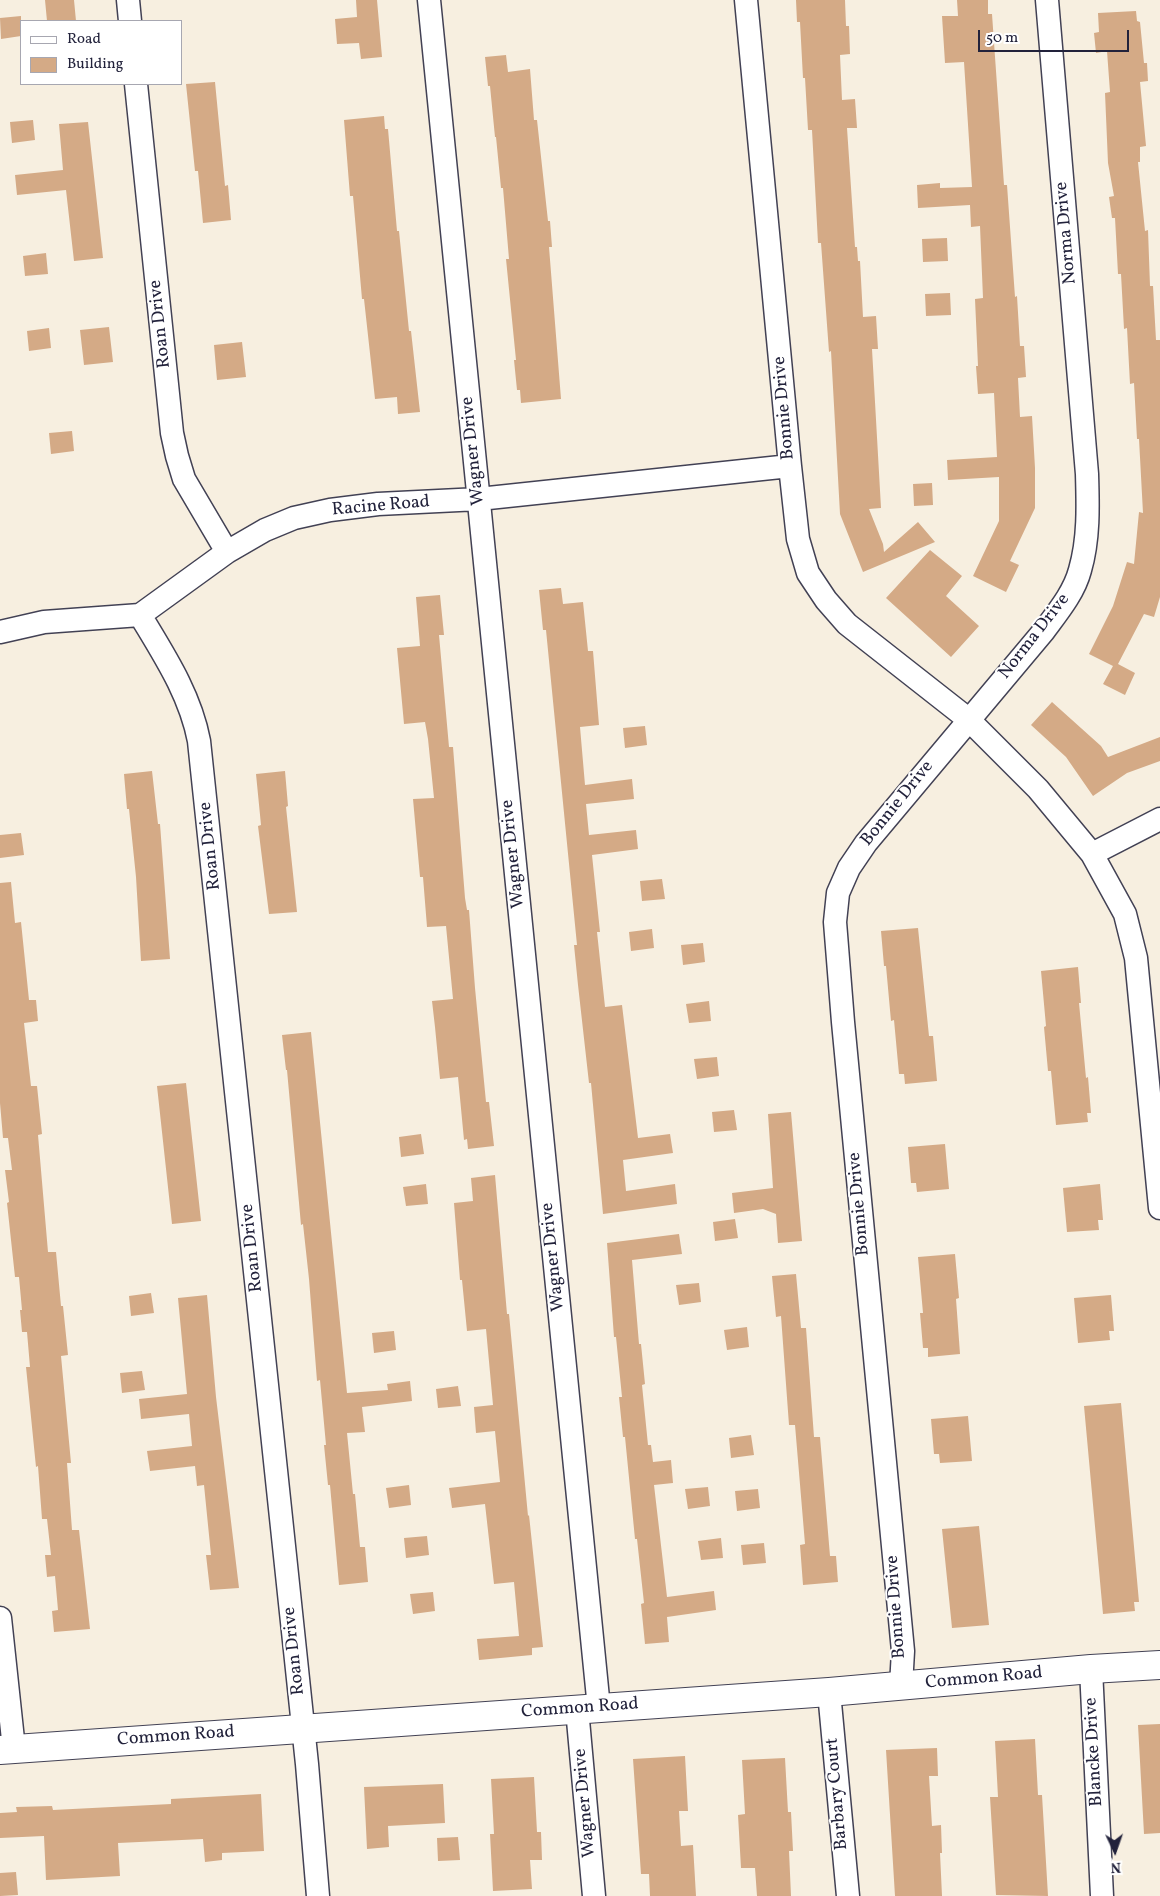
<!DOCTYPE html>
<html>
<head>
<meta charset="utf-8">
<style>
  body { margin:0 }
  #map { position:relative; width:1160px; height:1896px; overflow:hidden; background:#f7efe0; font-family:Vollkorn,serif }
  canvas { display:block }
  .legend { position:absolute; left:20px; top:20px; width:162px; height:65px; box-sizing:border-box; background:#fff; border:1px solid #a7a7b1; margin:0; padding:6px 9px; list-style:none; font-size:15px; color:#22223b }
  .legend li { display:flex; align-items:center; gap:10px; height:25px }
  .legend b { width:25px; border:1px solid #a7a7b1 }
  .north { position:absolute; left:1090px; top:1826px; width:50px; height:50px; -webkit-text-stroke:4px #fff; paint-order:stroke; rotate:177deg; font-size:14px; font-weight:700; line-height:20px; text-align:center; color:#22223b }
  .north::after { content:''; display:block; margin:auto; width:18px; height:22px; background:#22223b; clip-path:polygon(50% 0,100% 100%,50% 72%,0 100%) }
  .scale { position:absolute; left:978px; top:30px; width:151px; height:22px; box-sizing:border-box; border:2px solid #22223b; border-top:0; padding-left:6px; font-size:15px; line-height:18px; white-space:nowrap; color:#22223b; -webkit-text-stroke:4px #fff; paint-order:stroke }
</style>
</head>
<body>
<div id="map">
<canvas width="1160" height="1896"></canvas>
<ul class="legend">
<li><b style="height:6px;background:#fff"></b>Road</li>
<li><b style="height:14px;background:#d4aa86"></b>Building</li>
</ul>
<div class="north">N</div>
<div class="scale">50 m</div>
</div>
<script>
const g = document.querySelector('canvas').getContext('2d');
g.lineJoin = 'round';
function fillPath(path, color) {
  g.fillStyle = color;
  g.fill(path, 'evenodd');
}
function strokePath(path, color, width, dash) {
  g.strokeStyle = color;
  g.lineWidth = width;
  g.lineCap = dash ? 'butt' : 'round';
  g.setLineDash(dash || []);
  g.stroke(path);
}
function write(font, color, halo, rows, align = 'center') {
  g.font = font + ' Vollkorn,serif';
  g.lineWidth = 4;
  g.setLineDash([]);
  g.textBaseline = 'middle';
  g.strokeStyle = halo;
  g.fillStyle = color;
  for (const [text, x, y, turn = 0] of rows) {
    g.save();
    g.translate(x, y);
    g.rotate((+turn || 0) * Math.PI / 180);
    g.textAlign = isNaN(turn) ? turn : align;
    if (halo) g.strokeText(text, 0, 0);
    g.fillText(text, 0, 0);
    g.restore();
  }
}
fillPath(new Path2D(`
  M 45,0 L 74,0 L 76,21 L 47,21 Z
  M 356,0 L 377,0 L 382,57 L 361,59 L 359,43 L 337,44 L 335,19 L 357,17 Z
  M 796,0 L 845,0 L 846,26 L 849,26 L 850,54 L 840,55 L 842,100 L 855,99 L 857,128 L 847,128 L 855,247 L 857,247 L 858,261 L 860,261 L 863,317 L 876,316 L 878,349 L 872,349 L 881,508 L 869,509 L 883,544 L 884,552 L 918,522 L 935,542 L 863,572 L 840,514 L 831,351 L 829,352 L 821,243 L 818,243 L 812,130 L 808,130 L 805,78 L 803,78 L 800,22 L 797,22 Z
  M 957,0 L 988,0 L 988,14 L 992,14 L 1004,185 L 1007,185 L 1015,297 L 1017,296 L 1020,346 L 1024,346 L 1026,377 L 1018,378 L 1020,417 L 1032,416 L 1035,468 L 1035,508 L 1010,561 L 1019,565 L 1006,592 L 973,576 L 999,521 L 999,477 L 948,480 L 947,460 L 997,457 L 994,393 L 978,394 L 976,366 L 978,366 L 975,299 L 983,298 L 980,226 L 971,227 L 970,205 L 918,208 L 917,185 L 940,183 L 940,188 L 972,187 L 964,62 L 945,63 L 942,16 L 958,16 Z
  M 1136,11 L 1137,21 L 1140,22 L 1144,63 L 1147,63 L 1148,81 L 1140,82 L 1146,146 L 1140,147 L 1140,162 L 1138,162 L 1145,231 L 1148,230 L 1150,286 L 1153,286 L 1156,340 L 1160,340 L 1160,597 L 1154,617 L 1144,614 L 1118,664 L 1135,673 L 1125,695 L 1103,684 L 1113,666 L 1089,654 L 1113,606 L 1127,562 L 1134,564 L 1139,512 L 1143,513 L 1139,439 L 1137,439 L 1134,383 L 1130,384 L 1127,328 L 1124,329 L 1121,274 L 1118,274 L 1115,218 L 1112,218 L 1109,197 L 1114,196 L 1108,163 L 1105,93 L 1110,92 L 1107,51 L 1096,53 L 1094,33 L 1099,32 L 1098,13 Z
  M 21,16 L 21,36 L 1,39 L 0,18 Z
  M 506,55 L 508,72 L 530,69 L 534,120 L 537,120 L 548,221 L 550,221 L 552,247 L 549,247 L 561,399 L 521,403 L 520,390 L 517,390 L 514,360 L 516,360 L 506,259 L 509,259 L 503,188 L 501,188 L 496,137 L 495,137 L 490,86 L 488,86 L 485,57 Z
  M 215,82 L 225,186 L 228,185 L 231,220 L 203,223 L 198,171 L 195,171 L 186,84 Z
  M 384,116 L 385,129 L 388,129 L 397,231 L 399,231 L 409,331 L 411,331 L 420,412 L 398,414 L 397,397 L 375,399 L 364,299 L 362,299 L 353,196 L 350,196 L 344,120 Z
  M 33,120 L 35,140 L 12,143 L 10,122 Z
  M 88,122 L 103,258 L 74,261 L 66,190 L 17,195 L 15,175 L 63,170 L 59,124 Z
  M 947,238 L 948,261 L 923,262 L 922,239 Z
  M 46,253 L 48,274 L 25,276 L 23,256 Z
  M 950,293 L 951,315 L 926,316 L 925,294 Z
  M 109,327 L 113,362 L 84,365 L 80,330 Z
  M 49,328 L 51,348 L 29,351 L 27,331 Z
  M 242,342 L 246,377 L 217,380 L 214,345 Z
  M 72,431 L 74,451 L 51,454 L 49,433 Z
  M 932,483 L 933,505 L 914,506 L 913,484 Z
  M 930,550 L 962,576 L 946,596 L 979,626 L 951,657 L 886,598 Z
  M 561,588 L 563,604 L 583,602 L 588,651 L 593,651 L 599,725 L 580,727 L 585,785 L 632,779 L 634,799 L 586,804 L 589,835 L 636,830 L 638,849 L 592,855 L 600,932 L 597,932 L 605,1007 L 622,1005 L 638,1138 L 670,1134 L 673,1153 L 623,1160 L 626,1191 L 675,1184 L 677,1204 L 603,1214 L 591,1083 L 589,1083 L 578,985 L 574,945 L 577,945 L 546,630 L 543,630 L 539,590 Z
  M 440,595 L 444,635 L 439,635 L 449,747 L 453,747 L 465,898 L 467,910 L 469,910 L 475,988 L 486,1102 L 489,1102 L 494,1146 L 468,1149 L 467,1139 L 464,1140 L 458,1077 L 440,1079 L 435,1027 L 432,1001 L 453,999 L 446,926 L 427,927 L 423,877 L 420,877 L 413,799 L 434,798 L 428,739 L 425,722 L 404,724 L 397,648 L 420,646 L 416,597 Z
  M 1052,702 L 1101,746 L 1108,757 L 1160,737 L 1160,761 L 1127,773 L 1093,796 L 1066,757 L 1031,725 Z
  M 645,726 L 647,745 L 625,748 L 623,728 Z
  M 152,771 L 158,824 L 160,824 L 170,959 L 141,961 L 136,877 L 129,809 L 127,809 L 124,774 Z
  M 285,771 L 288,806 L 286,807 L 297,912 L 269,914 L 258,826 L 261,825 L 256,774 Z
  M 21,833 L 24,855 L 0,858 L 0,835 Z
  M 662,879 L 665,899 L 642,901 L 640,881 Z
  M 11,882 L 15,923 L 21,922 L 29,1000 L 36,1000 L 38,1021 L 24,1023 L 31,1086 L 37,1086 L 42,1134 L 38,1135 L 48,1252 L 56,1252 L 61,1306 L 63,1306 L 68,1355 L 61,1356 L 71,1463 L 67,1463 L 72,1530 L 79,1530 L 90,1629 L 54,1632 L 52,1611 L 58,1610 L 55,1576 L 47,1577 L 45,1555 L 51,1555 L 47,1519 L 42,1519 L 38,1466 L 36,1467 L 26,1367 L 30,1367 L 27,1332 L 22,1332 L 20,1310 L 22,1310 L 19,1277 L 15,1277 L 7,1203 L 9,1202 L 5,1170 L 12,1170 L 8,1138 L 3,1138 L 0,1103 L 0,883 Z
  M 918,928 L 929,1036 L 933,1036 L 937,1081 L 905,1084 L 904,1074 L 899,1074 L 894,1020 L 891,1021 L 886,966 L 884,966 L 881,931 Z
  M 652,929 L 654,948 L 631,951 L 629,932 Z
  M 703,943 L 705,962 L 683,965 L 681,945 Z
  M 1078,967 L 1081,1003 L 1079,1003 L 1086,1078 L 1088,1077 L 1091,1113 L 1087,1113 L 1088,1122 L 1056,1125 L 1051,1071 L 1048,1071 L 1044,1027 L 1046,1026 L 1041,971 Z
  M 709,1001 L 711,1021 L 689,1023 L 686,1004 Z
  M 311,1032 L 347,1393 L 388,1390 L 387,1384 L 410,1381 L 412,1401 L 362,1407 L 365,1432 L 347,1433 L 353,1494 L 355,1494 L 360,1547 L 365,1547 L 368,1582 L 339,1585 L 330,1485 L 328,1485 L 324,1445 L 326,1445 L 320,1380 L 317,1381 L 309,1279 L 303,1224 L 301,1225 L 287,1070 L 286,1070 L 282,1035 Z
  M 717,1057 L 719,1076 L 697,1079 L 694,1059 Z
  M 186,1083 L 201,1221 L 172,1224 L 157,1086 Z
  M 734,1110 L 737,1130 L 714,1132 L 712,1112 Z
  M 791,1112 L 802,1241 L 778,1243 L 776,1214 L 763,1209 L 734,1213 L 732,1193 L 773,1188 L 768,1114 Z
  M 421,1134 L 424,1154 L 401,1157 L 399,1137 Z
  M 945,1144 L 949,1189 L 917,1192 L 916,1183 L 911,1183 L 908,1147 Z
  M 495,1175 L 507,1314 L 509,1314 L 528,1516 L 529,1515 L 543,1647 L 532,1648 L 532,1655 L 479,1660 L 477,1639 L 519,1636 L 514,1582 L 494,1584 L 485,1504 L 452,1508 L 449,1488 L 500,1482 L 495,1431 L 476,1433 L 474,1407 L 493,1405 L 486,1329 L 467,1331 L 462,1280 L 460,1280 L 454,1203 L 473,1201 L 471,1178 Z
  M 426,1184 L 428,1204 L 406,1206 L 403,1187 Z
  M 1100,1184 L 1103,1220 L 1098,1220 L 1099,1230 L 1067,1232 L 1063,1188 Z
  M 735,1219 L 738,1238 L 715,1241 L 713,1222 Z
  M 679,1234 L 682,1254 L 632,1260 L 639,1344 L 641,1344 L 645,1384 L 642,1385 L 648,1445 L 651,1445 L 653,1462 L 671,1460 L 673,1483 L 654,1485 L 667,1597 L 714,1591 L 716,1610 L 667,1617 L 669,1642 L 645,1644 L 641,1604 L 644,1603 L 637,1539 L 635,1539 L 625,1437 L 623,1437 L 619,1397 L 622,1397 L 616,1337 L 614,1337 L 607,1243 Z
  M 955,1254 L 959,1298 L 956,1299 L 960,1354 L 928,1357 L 928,1348 L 923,1348 L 920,1313 L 923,1313 L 918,1257 Z
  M 796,1274 L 801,1328 L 806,1328 L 814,1437 L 820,1437 L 830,1556 L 836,1556 L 838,1582 L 803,1585 L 800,1545 L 805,1544 L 795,1425 L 789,1425 L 781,1316 L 776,1317 L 772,1276 Z
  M 699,1283 L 701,1302 L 679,1305 L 676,1285 Z
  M 151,1293 L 154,1313 L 131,1316 L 129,1296 Z
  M 207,1295 L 216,1397 L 239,1588 L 210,1590 L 206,1555 L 211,1555 L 204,1485 L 197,1486 L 195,1466 L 150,1471 L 147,1451 L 192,1446 L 189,1414 L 141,1419 L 139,1399 L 187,1394 L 178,1298 Z
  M 1111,1295 L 1114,1331 L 1109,1331 L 1110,1340 L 1078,1343 L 1074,1298 Z
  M 747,1327 L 749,1347 L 727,1350 L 724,1330 Z
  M 394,1331 L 396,1350 L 374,1353 L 372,1333 Z
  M 142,1371 L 145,1390 L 122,1393 L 120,1373 Z
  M 458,1386 L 461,1406 L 438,1408 L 436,1389 Z
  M 1121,1403 L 1139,1602 L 1134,1602 L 1135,1611 L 1103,1614 L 1084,1406 Z
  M 968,1416 L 972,1461 L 940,1463 L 939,1454 L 934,1454 L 931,1419 Z
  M 751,1435 L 754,1455 L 731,1458 L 729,1438 Z
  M 409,1485 L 411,1505 L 389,1508 L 386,1488 Z
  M 708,1487 L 710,1506 L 688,1509 L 685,1489 Z
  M 758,1489 L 760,1508 L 737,1511 L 735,1491 Z
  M 979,1526 L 989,1625 L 952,1628 L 942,1529 Z
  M 427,1536 L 429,1555 L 406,1558 L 404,1538 Z
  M 721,1538 L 723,1558 L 701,1560 L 698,1541 Z
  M 764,1543 L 766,1563 L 743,1565 L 741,1545 Z
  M 433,1592 L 435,1611 L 413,1614 L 410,1594 Z
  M 1160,1724 L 1160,1833 L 1144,1834 L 1138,1725 Z
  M 1035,1739 L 1038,1795 L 1042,1795 L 1048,1896 L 996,1895 L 990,1797 L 998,1797 L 995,1741 Z
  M 937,1748 L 938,1776 L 929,1776 L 932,1826 L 941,1825 L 942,1853 L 940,1853 L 942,1896 L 895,1896 L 886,1750 Z
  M 685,1756 L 688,1811 L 679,1811 L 681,1846 L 693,1845 L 696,1896 L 650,1896 L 649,1874 L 641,1874 L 633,1759 Z
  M 785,1758 L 788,1812 L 791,1812 L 793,1851 L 789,1851 L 791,1896 L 757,1896 L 755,1868 L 741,1868 L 738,1815 L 745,1814 L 742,1760 Z
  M 534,1777 L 537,1832 L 541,1832 L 542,1860 L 530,1860 L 532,1889 L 493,1891 L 490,1834 L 494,1834 L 491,1779 Z
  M 443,1784 L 445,1823 L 388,1826 L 389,1847 L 367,1849 L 364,1787 Z
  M 261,1794 L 264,1851 L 222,1853 L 222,1860 L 205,1862 L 203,1839 L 118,1843 L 120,1876 L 46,1880 L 44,1836 L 0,1838 L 0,1813 L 17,1812 L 16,1807 L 52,1806 L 53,1810 L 171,1804 L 171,1799 Z
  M 458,1837 L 460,1860 L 438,1861 L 437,1838 Z
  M 16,1872 L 18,1895 L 0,1896 L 0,1873 Z`), '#d4aa86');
const minor = new Path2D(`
  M 128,0 L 130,21
  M 429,0 L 599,1708
  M 746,0 L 790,466 L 798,539 L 808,573 L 826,600 L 847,624 L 968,719 L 1038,789 L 1092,854 L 1125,914 L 1136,958 L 1160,1208
  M 136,84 L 172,433 L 177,456 L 184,479 L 227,552
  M 140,615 C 164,655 190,694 199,741 L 307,1764 L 318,1896
  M 0,632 L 44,622 L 140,615 L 227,552 L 265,530 L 294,518 L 330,510 L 378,504 L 479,499 L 790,466
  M 1092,854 L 1160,819
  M 0,1618 L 14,1749
  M 1091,1669 L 1102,1896
  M 901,1686 L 903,1651 L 843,1022 L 835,922 L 838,893 L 849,868 L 866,843 L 1043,632 C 1057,613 1074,593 1080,570 C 1089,539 1088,506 1087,474 L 1047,0
  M 829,1692 L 848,1896
  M 577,1709 L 594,1896`);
const tertiary = new Path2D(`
  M 0,1750 L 829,1692 L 1091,1669 L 1160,1665`);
strokePath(minor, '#424154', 25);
strokePath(tertiary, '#424154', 30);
strokePath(minor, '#fff', 22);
strokePath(tertiary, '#fff', 28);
write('18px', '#22223b', '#fff', [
  ["Norma Drive",1067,233,-95],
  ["Roan Drive",161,324,-96],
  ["Bonnie Drive",785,408,-95],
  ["Wagner Drive",474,451,-96],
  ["Racine Road",381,507,-5],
  ["Norma Drive",1035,637,-52],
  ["Bonnie Drive",898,804,-51],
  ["Roan Drive",211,846,-96],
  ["Wagner Drive",514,854,-96],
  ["Bonnie Drive",860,1204,-95],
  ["Roan Drive",253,1248,-96],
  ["Wagner Drive",554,1257,-96],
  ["Bonnie Drive",897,1607,-94],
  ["Roan Drive",295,1651,-96],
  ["Common Road",984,1679,-5],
  ["Common Road",580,1709,-4],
  ["Common Road",176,1737,-4],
  ["Blancke Drive",1095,1752,-93],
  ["Barbary Court",838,1794,-95],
  ["Wagner Drive",586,1803,-95]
]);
</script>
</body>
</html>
